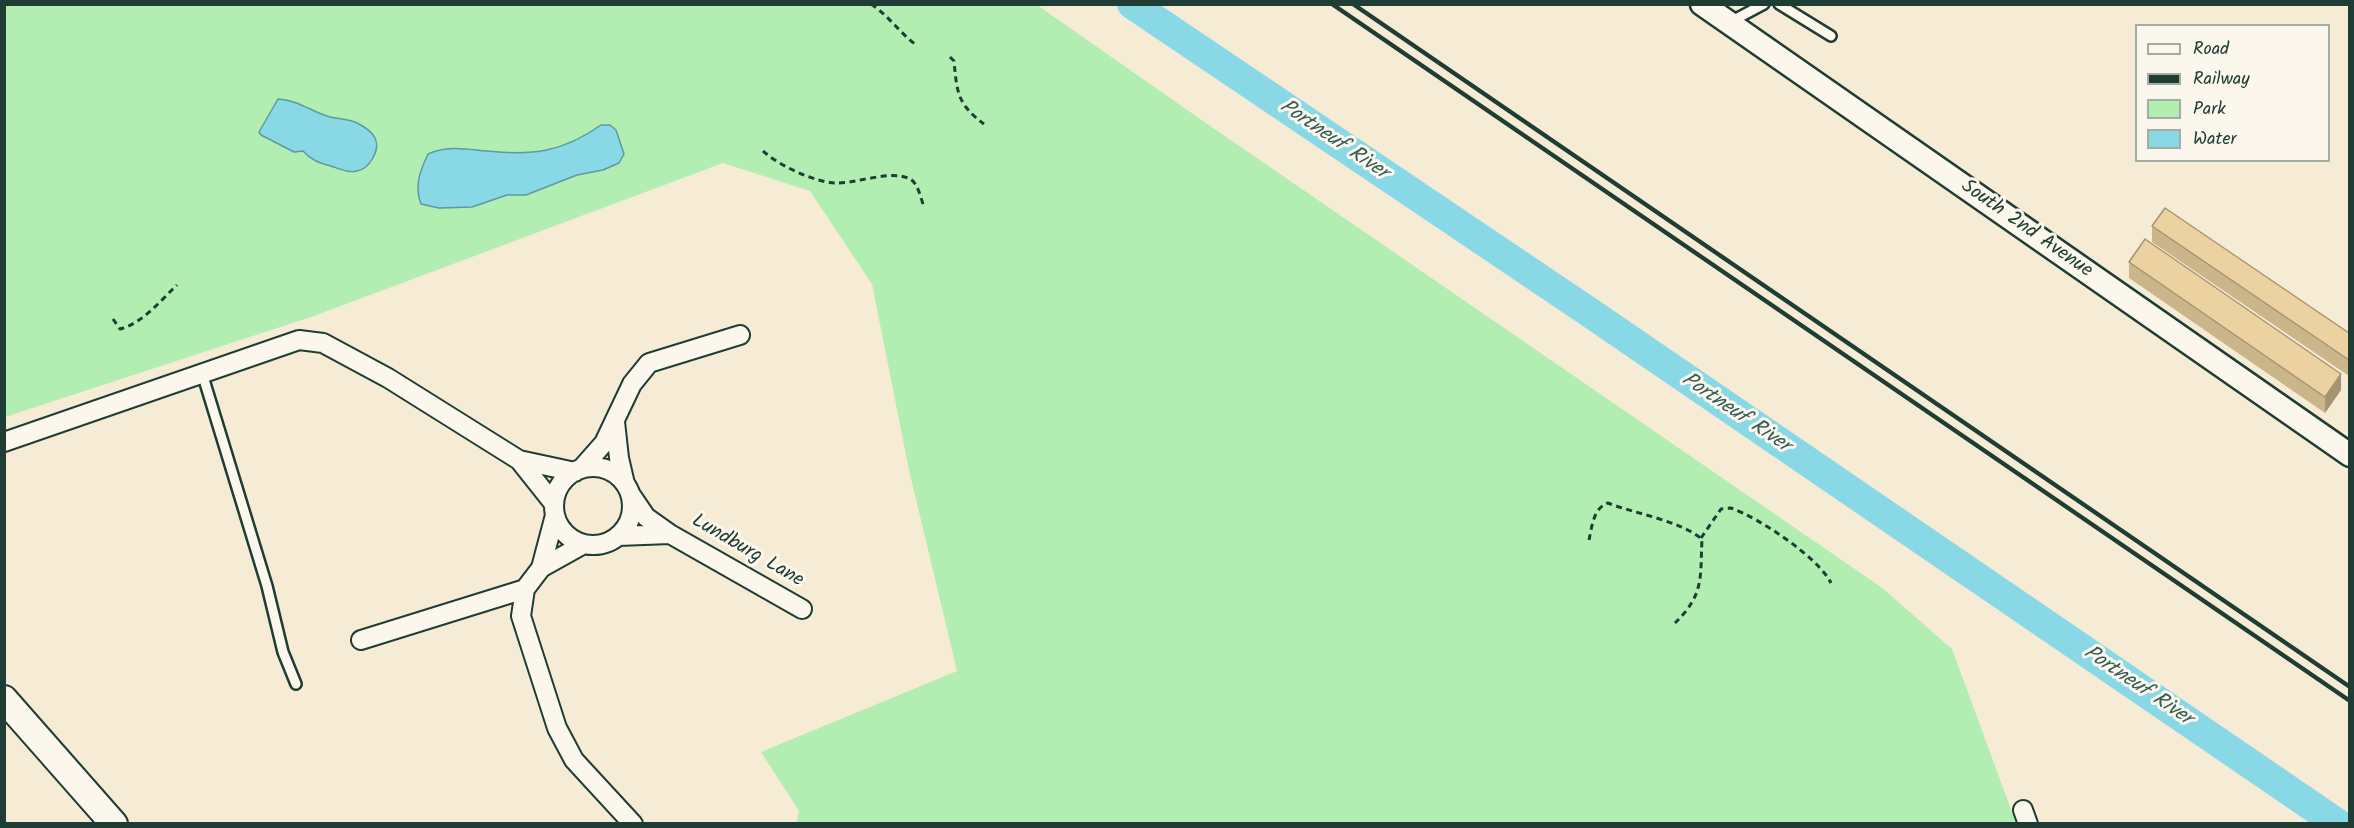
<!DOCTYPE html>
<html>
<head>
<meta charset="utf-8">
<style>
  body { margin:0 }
  #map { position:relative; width:2354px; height:828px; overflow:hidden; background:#f6ecd6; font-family:Kalam,sans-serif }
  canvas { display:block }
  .frame { position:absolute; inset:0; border:6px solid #1f3d34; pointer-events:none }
  .legend { position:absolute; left:2135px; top:24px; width:195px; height:138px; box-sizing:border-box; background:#fbf7ec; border:2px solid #a3ada2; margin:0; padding:8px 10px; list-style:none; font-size:18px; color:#1f3d34 }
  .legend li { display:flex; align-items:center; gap:12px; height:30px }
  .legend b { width:30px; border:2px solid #a3ada2 }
</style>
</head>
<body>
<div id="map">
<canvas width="2354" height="828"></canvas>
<div class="frame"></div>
<ul class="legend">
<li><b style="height:8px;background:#fbf7ec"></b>Road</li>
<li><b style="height:8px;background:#1f3d34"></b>Railway</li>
<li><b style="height:16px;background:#b2edb2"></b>Park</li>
<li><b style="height:16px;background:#88d8e6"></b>Water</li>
</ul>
</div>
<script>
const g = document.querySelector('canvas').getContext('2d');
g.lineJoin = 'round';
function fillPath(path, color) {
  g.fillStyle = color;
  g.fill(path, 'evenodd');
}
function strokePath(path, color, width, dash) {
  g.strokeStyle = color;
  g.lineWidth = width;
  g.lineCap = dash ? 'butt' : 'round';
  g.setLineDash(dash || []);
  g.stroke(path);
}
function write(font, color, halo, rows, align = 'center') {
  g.font = font + ' Kalam,sans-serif';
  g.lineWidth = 6;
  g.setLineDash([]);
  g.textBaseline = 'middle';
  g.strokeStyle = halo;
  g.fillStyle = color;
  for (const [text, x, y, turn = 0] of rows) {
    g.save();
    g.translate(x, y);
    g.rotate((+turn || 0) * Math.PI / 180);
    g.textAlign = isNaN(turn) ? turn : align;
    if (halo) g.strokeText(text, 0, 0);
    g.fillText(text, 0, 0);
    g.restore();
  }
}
fillPath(new Path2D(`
  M 4,5 L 1037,5 L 1203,121 L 1881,587 L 1952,649 L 2016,823 L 797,823 L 799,811 L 761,752 L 957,671 L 909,470 L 872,284 L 810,191 L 723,163 L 314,316 L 5,417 Z`), '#b2edb2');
const water = new Path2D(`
  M 278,99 C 298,100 312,112 330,117 C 339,119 349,119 357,123 C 363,126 372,132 375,138 C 381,150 369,169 357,171 C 348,173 340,169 331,166 C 319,163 311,160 303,151 L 294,152 L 261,135 L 259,132 Z
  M 601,125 L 610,125 L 616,130 L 624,154 L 619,163 L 603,170 L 577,175 L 526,195 L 507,195 L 472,207 L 439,208 L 421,204 C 414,186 420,171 428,154 C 448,145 465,149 487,151 C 532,156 563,152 601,125 Z`);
fillPath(water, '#88d8e6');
strokePath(water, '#5e9a9f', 1.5);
strokePath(new Path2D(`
  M 1132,4 L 1586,310 L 2338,824`), '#88d8e6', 30);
const service = new Path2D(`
  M 1779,4 L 1831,36
  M 1732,21 L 1764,4
  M 202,373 L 267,586 L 283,652 L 296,684`);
const minor = new Path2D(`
  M 615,422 L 619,458 L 625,484
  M 4,442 L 299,340 L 323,343 L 388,378 L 519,460 L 554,504
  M 519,460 L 575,472
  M554 506a39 39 0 1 1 78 0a39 39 0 1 1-78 0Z
  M 581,469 L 604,443 L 632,384 L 649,363 L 740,335
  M 631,495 L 646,517 L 670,534 L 802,609
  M 618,536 L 670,534
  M 584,544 L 541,568 L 525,589 L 521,616 L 557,728 L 574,760 L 633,824
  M 541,568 L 555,515
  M 361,640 L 525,589
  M 2023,810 L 2028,824`);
const tertiary = new Path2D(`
  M 1702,4 L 2350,455`);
const secondary = new Path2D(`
  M 4,699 L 114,824`);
strokePath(service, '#1f3d34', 14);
strokePath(minor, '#1f3d34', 22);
strokePath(tertiary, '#1f3d34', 27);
strokePath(secondary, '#1f3d34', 30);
strokePath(new Path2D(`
  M 871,4 C 888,15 899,32 915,44
  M 950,57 L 954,61 C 957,92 957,104 984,124
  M 763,151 C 778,165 814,182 835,183 C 855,184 892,169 910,179 C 918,183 921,199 924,207
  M 113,319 L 120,329 C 143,323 160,301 177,285
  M 1701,538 L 1721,509 L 1731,508 C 1759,518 1818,557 1831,583
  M 1589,540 C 1592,527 1593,508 1608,503 C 1636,514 1678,520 1702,539 C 1700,576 1705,594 1675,623`), '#1f3d34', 3, [6, 4.5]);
strokePath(service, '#fbf7ec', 9);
strokePath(minor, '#fbf7ec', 18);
strokePath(tertiary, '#fbf7ec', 22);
strokePath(secondary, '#fbf7ec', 26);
strokePath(new Path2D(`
  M 1332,4 L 2350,701
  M 1353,4 L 2350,687`), '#1f3d34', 4.5);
fillPath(new Path2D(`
  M 2152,226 L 2349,333 L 2349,376 L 2152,242 Z
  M 2129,262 L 2341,390 L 2325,413 L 2129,278 Z`), '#cbb58a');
fillPath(new Path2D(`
  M 2341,374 L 2341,390 L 2325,413 L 2325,397 Z`), '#a59371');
const building = new Path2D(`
  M 2165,208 L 2349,333 L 2349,360 L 2152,226 Z
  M 2145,239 L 2341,374 L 2325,397 L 2129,262 Z`);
fillPath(building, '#ecd2a1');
strokePath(building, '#a59371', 1.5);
write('20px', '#1f3d34', '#fbf7ec', [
  ["South 2nd Avenue",2026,230,35],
  ["Lundburg Lane",747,552,30]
]);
write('italic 21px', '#345c58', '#fbf7ec', [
  ["Portneuf River",1333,141,34],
  ["Portneuf River",1735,414,34],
  ["Portneuf River",2137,687,34]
]);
</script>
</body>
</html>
